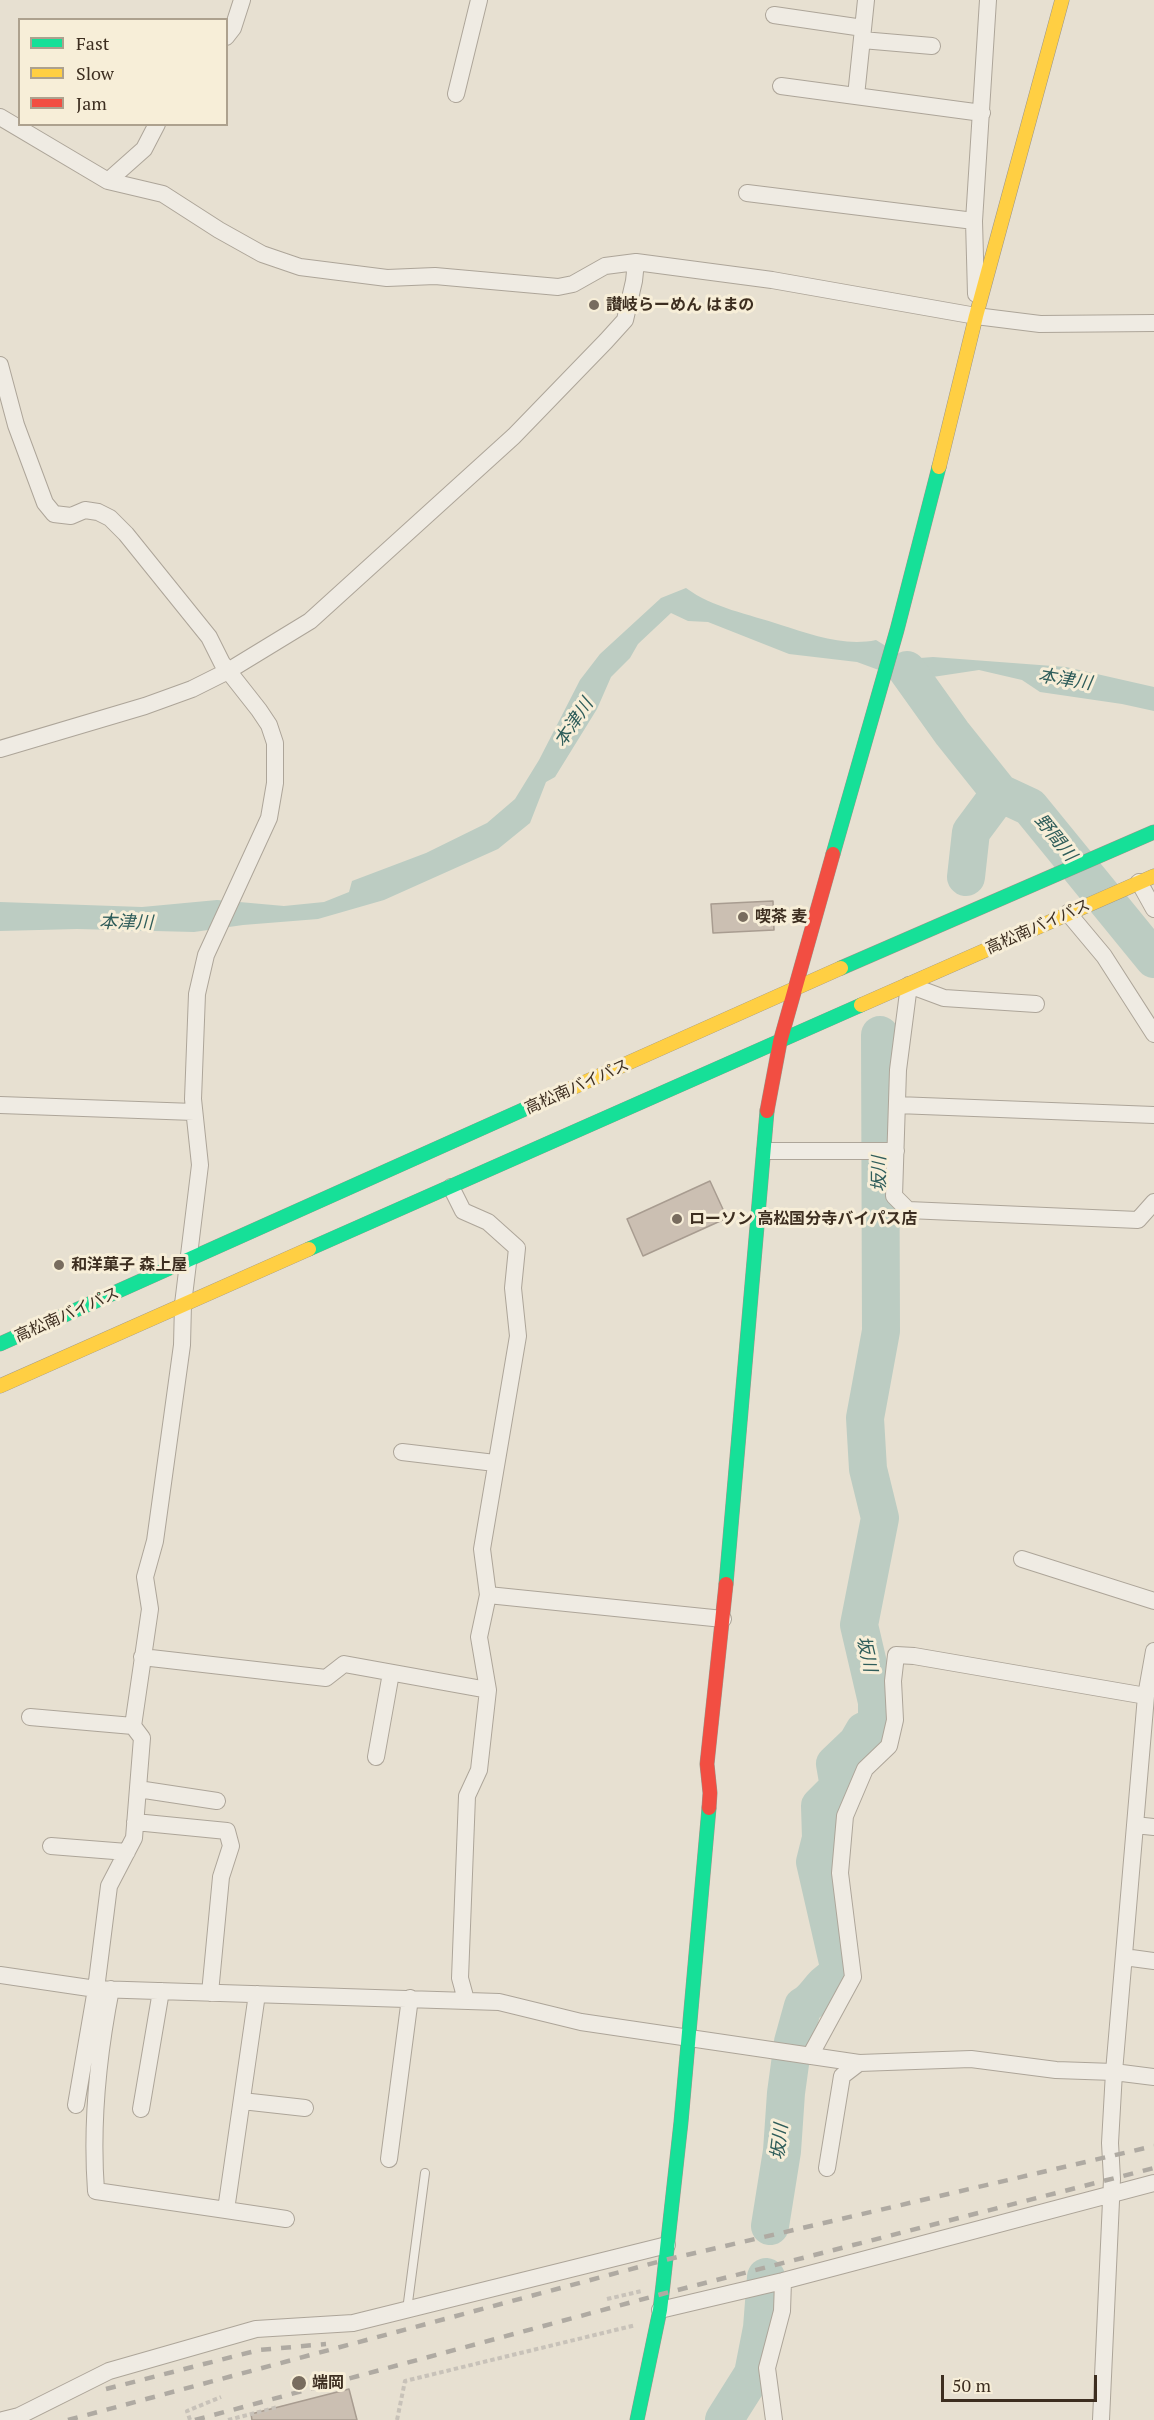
<!DOCTYPE html>
<html>
<head>
<meta charset="utf-8">
<style>
  body { margin:0 }
  #map { position:relative; width:1154px; height:2420px; overflow:hidden; background:#e7e0d1; font-family:"PT Serif",serif }
  canvas { display:block }
  .legend { position:absolute; left:18px; top:18px; width:210px; height:108px; box-sizing:border-box; background:#f7eed8; border:2px solid #ada18e; margin:0; padding:8px 10px; list-style:none; font-size:18px; color:#3d2e20 }
  .legend li { display:flex; align-items:center; gap:12px; height:30px }
  .legend b { width:30px; border:2px solid #ada18e }
  .scale { position:absolute; left:941px; top:2375px; width:156px; height:27px; box-sizing:border-box; border:3px solid #3d2e20; border-top:0; padding-left:8px; font-size:18px; line-height:21px; white-space:nowrap; color:#3d2e20; -webkit-text-stroke:4px #f7eed8; paint-order:stroke }
</style>
</head>
<body>
<div id="map">
<canvas width="1154" height="2420"></canvas>
<ul class="legend">
<li><b style="height:8px;background:#16e098"></b>Fast</li>
<li><b style="height:8px;background:#ffcf43"></b>Slow</li>
<li><b style="height:8px;background:#f24e42"></b>Jam</li>
</ul>
<div class="scale">50 m</div>
</div>
<script>
const g = document.querySelector('canvas').getContext('2d');
g.lineJoin = 'round';
function fillPath(path, color) {
  g.fillStyle = color;
  g.fill(path, 'evenodd');
}
function strokePath(path, color, width, dash) {
  g.strokeStyle = color;
  g.lineWidth = width;
  g.lineCap = dash ? 'butt' : 'round';
  g.setLineDash(dash || []);
  g.stroke(path);
}
function write(font, color, halo, rows, align = 'center') {
  g.font = font + ' "PT Serif","Noto Sans JP",serif';
  g.lineWidth = 6;
  g.setLineDash([]);
  g.textBaseline = 'middle';
  g.strokeStyle = halo;
  g.fillStyle = color;
  for (const [text, x, y, turn = 0] of rows) {
    g.save();
    g.translate(x, y);
    g.rotate((+turn || 0) * Math.PI / 180);
    g.textAlign = isNaN(turn) ? turn : align;
    if (halo) g.strokeText(text, 0, 0);
    g.fillText(text, 0, 0);
    g.restore();
  }
}
fillPath(new Path2D(`
  M 686,588 C 713,608 749,614 781,625 C 810,634 844,647 876,640 L 907,659 L 933,657 L 1066,667 L 1154,687 L 1154,711 L 1122,704 L 1040,692 L 1022,680 L 979,670 L 926,678 L 915,689 L 895,676 L 857,662 L 789,654 L 708,622 L 688,621 L 671,613 L 638,644 L 630,658 L 611,677 L 597,709 L 555,777 L 546,782 L 530,823 L 498,849 L 384,900 L 318,919 L 243,925 L 194,932 L 77,929 L 0,931 L 0,902 L 142,907 L 217,900 L 284,906 L 324,902 L 349,892 L 352,881 L 426,853 L 487,823 L 515,799 L 539,760 L 580,680 L 600,654 L 661,598 Z`), '#bcccc2');
strokePath(new Path2D(`
  M 907,670 L 952,733 L 1000,793 L 1030,807 L 1154,959
  M 966,877 L 971,832 L 1000,793
  M 770,2226 L 782,2151 L 786,2093 L 793,2042 L 803,2006 C 818,1998 819,1985 834,1978 L 839,1967 L 815,1862 L 821,1838 L 820,1806 L 839,1787 L 835,1764 L 857,1743 L 864,1731 L 877,1726 L 877,1702 L 859,1625 L 880,1518 L 868,1469 L 865,1418 L 881,1331 L 880,1035
  M 724,2420 L 753,2374 L 762,2328 L 766,2277`), '#bcccc2', 38);
const building = new Path2D(`
  M 773,901 L 774,930 L 713,933 L 711,904 Z
  M 710,1181 L 727,1218 L 643,1256 L 627,1219 Z
  M 349,2389 L 357,2420 L 252,2420 L 251,2414 Z`);
fillPath(building, '#cbbfb2');
strokePath(building, '#a89c90', 1.5);
const lane = new Path2D(`
  M 407,2310 L 425,2173`);
const street = new Path2D(`
  M 774,15 L 863,28
  M 226,37 L 233,28 L 242,0
  M 862,40 L 932,46
  M 781,86 L 982,113
  M 456,94 L 479,0
  M 856,96 L 866,0
  M 0,117 L 108,181 L 163,194 L 219,230 L 262,254 L 300,267 L 387,278 L 435,276 L 558,287 L 573,284 L 605,266 L 636,262 L 772,280 L 976,316 L 1040,324 L 1154,323
  M 108,181 L 144,149 L 157,124
  M 747,193 L 974,221
  M 976,294 L 974,221 L 988,0
  M 0,365 L 16,425 L 45,503 L 54,514 L 71,516 L 85,510 L 98,512 L 110,518 L 126,534 L 209,637 L 222,663 L 259,710 L 269,725 L 275,743 L 275,783 L 269,818 L 206,955 L 197,994 L 193,1099 L 200,1165 L 183,1304 L 182,1345 L 155,1541 L 145,1577 L 150,1609 L 133,1726 L 142,1738 L 134,1838 L 109,1886 L 96,1989 L 76,2105
  M 0,749 L 145,706 L 192,689 L 228,671 L 310,621 L 514,436 L 606,341 L 625,320 L 634,281 L 636,262
  M 1139,882 L 1154,909
  M 1068,913 L 1104,956 L 1154,1034
  M 1036,1004 L 944,998 L 909,985 L 898,1070 L 894,1196 L 908,1210 L 1138,1220 L 1154,1202
  M 0,1105 L 194,1112
  M 897,1105 L 1154,1115
  M 765,1151 L 896,1151
  M 451,1187 L 463,1211 L 488,1222 L 517,1248 L 513,1288 L 518,1336 L 482,1549 L 488,1595 L 479,1637 L 488,1690 L 479,1770 L 467,1796 L 460,1978 L 466,2000
  M 402,1452 L 495,1463
  M 1022,1559 L 1154,1601
  M 488,1595 L 723,1619
  M 142,1657 L 326,1678 L 344,1664 L 488,1690
  M 30,1717 L 133,1726
  M 376,1757 L 391,1673
  M 138,1789 L 217,1801
  M 135,1822 L 227,1831 L 231,1846 L 221,1877 L 210,1993
  M 1135,1825 L 1154,1827
  M 51,1846 L 127,1852
  M 1124,1957 L 1154,1961
  M 0,1975 L 96,1989 L 499,2002 L 581,2022 L 859,2063 L 971,2059 L 1056,2070 L 1114,2072 L 1154,2077
  M 111,1989 C 98,2055 91,2123 96,2191 L 226,2210 L 257,1994
  M 810,2056 L 853,1977 L 840,1873 L 845,1816 L 865,1769 L 889,1746 L 895,1720 L 893,1681 L 896,1655 L 914,1656 L 1146,1696
  M 242,2101 L 305,2108
  M 141,2109 L 161,1991
  M 389,2159 L 410,1998
  M 827,2168 L 842,2076 L 859,2063
  M 226,2210 L 286,2219
  M 660,2310 L 783,2281 L 1154,2183
  M 3,2420 L 19,2416 L 109,2371 L 256,2329 L 353,2323 L 667,2245
  M 774,2420 L 767,2368 L 782,2311 L 783,2281
  M 1101,2420 L 1112,2179 L 1110,2143 L 1114,2072 L 1146,1696 L 1154,1651`);
const fast = new Path2D(`
  M 833,854 L 897,630 L 939,467
  M 841,968 L 1154,832
  M 309,1249 L 861,1005
  M 0,1344 L 536,1104
  M 726,1584 L 767,1111
  M 637,2420 L 660,2310 L 663,2285 L 681,2122 L 709,1808`);
const slow = new Path2D(`
  M 939,467 L 976,316 L 1062,0
  M 861,1005 L 1154,876
  M 536,1104 L 841,968
  M 0,1386 L 309,1249`);
const jam = new Path2D(`
  M 767,1111 L 780,1042 L 833,854
  M 709,1808 L 710,1793 L 707,1764 L 726,1584`);
strokePath(lane, '#ada599', 10);
strokePath(street, '#ada599', 18);
strokePath(fast, '#9c958a', 15);
strokePath(slow, '#9c958a', 15);
strokePath(jam, '#9c958a', 15);
strokePath(new Path2D(`
  M 607,2299 L 642,2291
  M 190,2420 L 187,2411 L 221,2397
  M 228,2420 L 278,2407
  M 397,2420 L 405,2381 L 636,2325`), '#c8c2b9', 4, [4.5, 3]);
strokePath(lane, '#efebe3', 8);
strokePath(street, '#efebe3', 16);
strokePath(fast, '#16e098', 14);
strokePath(slow, '#ffcf43', 14);
strokePath(jam, '#f24e42', 14);
strokePath(new Path2D(`
  M 106,2389 L 259,2350 L 326,2344
  M 68,2420 L 665,2260 L 1154,2146
  M 195,2420 L 662,2294 L 1154,2168`), '#afaaa2', 4.5, [10, 10]);
for (const [x, y, r, color] of [
  [594,305,6,"#786c5e"],
  [743,917,6,"#786c5e"],
  [677,1219,6,"#786c5e"],
  [59,1265,6,"#786c5e"],
  [299,2383,8,"#786c5e"]
]) {
  const dot = new Path2D();
  dot.arc(x, y, r, 0, 2 * Math.PI);
  g.fillStyle = color;
  g.fill(dot);
  strokePath(dot, '#f7eed8', 2);
}
write('bold 16px', '#3d2e20', '#f7eed8', [
  ["讃岐らーめん はまの",606,305],
  ["喫茶 麦",755,917],
  ["ローソン 高松国分寺バイパス店",689,1219],
  ["和洋菓子 森上屋",71,1265],
  ["端岡",312,2383]
], 'left');
write('16px', '#3d2e20', '#f7eed8', [
  ["高松南バイパス",1038,927,-24],
  ["高松南バイパス",577,1087,-24],
  ["高松南バイパス",67,1315,-24]
]);
write('italic 18px', '#2f5d5a', '#f7eed8', [
  ["本津川",1065,680,9],
  ["本津川",574,723,-56],
  ["野間川",1055,838,51],
  ["本津川",126,923,1],
  ["坂川",880,1174,-90],
  ["坂川",866,1654,77],
  ["坂川",780,2142,-83]
]);
</script>
</body>
</html>
